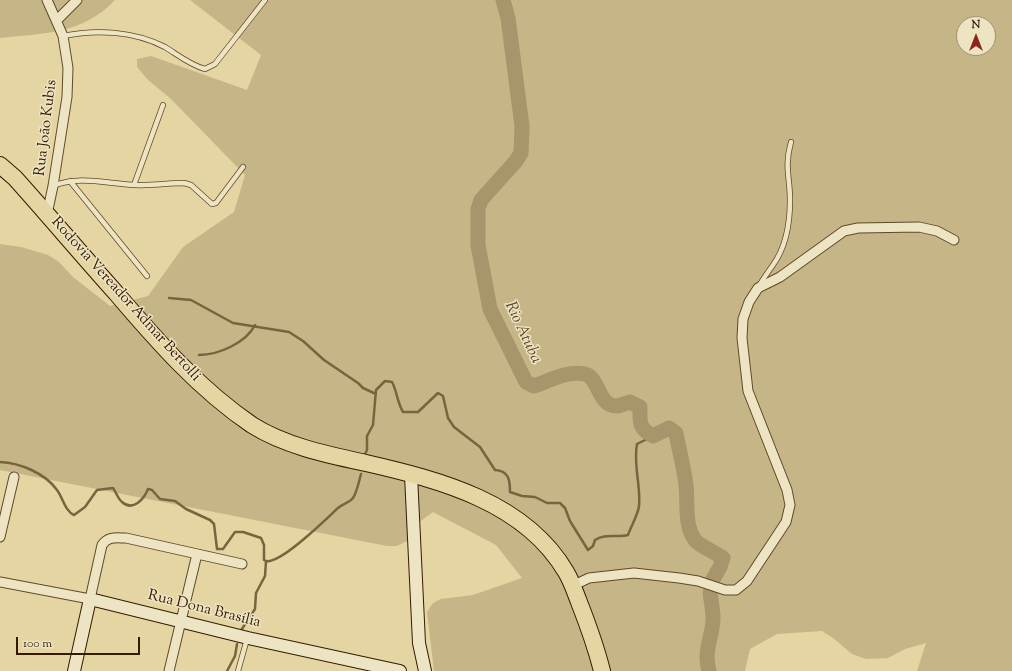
<!DOCTYPE html>
<html>
<head>
<meta charset="utf-8">
<style>
  body { margin:0 }
  #map { position:relative; width:1012px; height:671px; overflow:hidden; background:#e4d5a2; font-family:"Sorts Mill Goudy",serif }
  canvas { display:block }
  .north { position:absolute; left:956px; top:16px; width:40px; height:40px; box-sizing:border-box; background:#ede4c3; border:1px solid #a39375; border-radius:50%; rotate:0deg; font-size:11px; font-weight:700; line-height:16px; text-align:center; color:#341a00 }
  .north::after { content:''; display:block; margin:auto; width:14px; height:18px; background:#8f2418; clip-path:polygon(50% 0,100% 100%,50% 72%,0 100%) }
  .scale { position:absolute; left:16px; top:637px; width:124px; height:18px; box-sizing:border-box; border:2px solid #341a00; border-top:0; padding-left:5px; font-size:12px; line-height:14px; white-space:nowrap; color:#341a00; -webkit-text-stroke:3px #ede4c3; paint-order:stroke }
</style>
</head>
<body>
<div id="map">
<canvas width="1012" height="671"></canvas>
<div class="north">N</div>
<div class="scale">100 m</div>
</div>
<script>
const g = document.querySelector('canvas').getContext('2d');
g.lineJoin = 'round';
function fillPath(path, color) {
  g.fillStyle = color;
  g.fill(path, 'evenodd');
}
function strokePath(path, color, width, dash) {
  g.strokeStyle = color;
  g.lineWidth = width;
  g.lineCap = dash ? 'butt' : 'round';
  g.setLineDash(dash || []);
  g.stroke(path);
}
function write(font, color, halo, rows, align = 'center') {
  g.font = font + ' "Sorts Mill Goudy",serif';
  g.lineWidth = 3;
  g.setLineDash([]);
  g.textBaseline = 'middle';
  g.strokeStyle = halo;
  g.fillStyle = color;
  for (const [text, x, y, turn = 0] of rows) {
    g.save();
    g.translate(x, y);
    g.rotate((+turn || 0) * Math.PI / 180);
    g.textAlign = isNaN(turn) ? turn : align;
    if (halo) g.strokeText(text, 0, 0);
    g.fillText(text, 0, 0);
    g.restore();
  }
}
fillPath(new Path2D(`
  M 0,0 L 115,0 C 82,35 43,33 0,38 Z
  M 190,0 L 1012,0 L 1012,671 L 917,671 L 926,643 L 905,649 L 888,658 L 866,659 L 852,654 L 833,638 L 822,631 L 777,634 L 750,649 L 745,671 L 434,671 L 427,612 L 433,603 L 441,599 L 473,595 L 522,578 L 496,545 L 433,512 L 414,526 L 407,541 L 397,546 L 387,546 L 0,470 L 0,244 L 21,247 L 48,255 L 59,262 L 73,277 L 110,306 L 148,296 L 183,247 L 234,212 L 245,175 L 170,98 L 148,80 L 137,67 L 137,59 L 151,56 L 247,90 L 261,55 ZM 964,24 L 988,24 L 988,48 L 964,48 Z`), '#c6b586');
strokePath(new Path2D(`
  M 169,298 L 191,300 L 233,323 L 289,332 L 303,341 L 324,360 L 358,383 L 363,388 L 376,394
  M 199,355 C 218,355 246,343 255,325
  M 364,456 L 367,450 L 367,436 L 373,425 L 376,390 L 385,381 L 392,382 C 397,391 397,402 403,412 L 418,412 L 438,393 L 443,396 L 448,418 L 454,427 L 480,447 L 495,470 C 509,471 510,480 510,492 L 522,496 L 535,497 L 547,503 L 560,503 L 565,508 L 570,521 L 588,550 L 593,546 L 595,540 C 604,533 617,538 628,535 C 631,526 638,515 639,506 C 641,485 633,465 637,444 L 653,436
  M 0,462 C 20,463 45,473 57,490 C 63,498 65,511 74,515 L 85,507 L 97,490 L 113,488 C 116,492 118,499 122,502 C 133,512 144,499 148,489 L 152,490 L 160,499 L 175,501 L 186,509 L 210,520 L 214,524 L 217,549 L 223,549 L 235,532 L 243,532 L 261,538 L 264,545 L 264,560 L 266,561 L 265,576 L 256,593 L 255,609 L 240,632
  M 266,561 C 281,564 326,519 338,508 C 342,504 349,503 353,498 C 357,492 359,481 361,474
  M 227,671 L 235,656 L 237,644`), '#7a6440', 2.5);
strokePath(new Path2D(`
  M 503,0 L 508,18 L 522,126 L 521,153 L 516,161 L 481,200 L 478,209 L 478,245 L 490,309 L 526,382 L 534,386 C 549,381 568,370 585,374 C 600,378 597,405 616,406 C 620,406 626,403 630,402 L 640,407 C 640,422 638,428 653,436 L 669,428 L 676,433 C 679,450 684,468 686,485 C 688,501 684,526 695,540 C 702,548 714,551 723,558 L 720,567 L 712,581
  M 709,671 C 703,649 713,637 713,618 C 713,610 711,601 710,592`), '#a8956b', 15);
const lane = new Path2D(`
  M 63,36 C 96,29 134,31 165,47 C 178,55 190,65 205,69 L 215,64 L 265,0
  M 70,181 L 147,276
  M 134,185 L 163,105
  M 53,186 C 80,175 107,184 135,185 C 152,186 168,183 184,183 L 191,185 L 212,204 L 216,203 L 243,167
  M 759,286 C 763,279 768,272 773,265 C 786,247 790,223 790,200 C 790,177 784,167 791,142
  M 238,671 L 247,639`);
const street = new Path2D(`
  M 57,20 L 77,0
  M 47,214 L 53,186 L 67,97 L 68,68 L 63,36 L 47,0
  M 0,537 L 14,477
  M 0,582 L 90,599 L 102,545 C 108,536 116,538 126,538 L 242,564
  M 572,586 L 589,578 L 634,573 L 679,578 L 698,581 L 725,590 L 736,590 L 747,581 L 786,522 L 790,505 L 787,490 L 748,391 L 742,338 L 743,319 L 749,302 L 758,288 L 780,277 L 844,231 L 858,228 L 919,227 L 937,231 L 954,240
  M 169,671 L 197,554`);
const secondary = new Path2D(`
  M 411,475 L 419,643 L 425,671
  M 74,671 L 90,599 L 248,638 L 400,671`);
const highway = new Path2D(`
  M 0,165 L 15,178 C 49,216 82,255 116,293 C 157,341 199,389 252,425 C 285,446 329,455 366,463 C 440,480 525,502 566,572 C 572,582 575,592 579,602 C 588,625 596,647 602,671`);
strokePath(lane, '#604928', 6);
strokePath(street, '#604928', 11);
strokePath(secondary, '#341a00', 14);
strokePath(highway, '#341a00', 18);
strokePath(lane, '#ede4c3', 4.5);
strokePath(street, '#ede4c3', 9);
strokePath(secondary, '#ede4c3', 12);
strokePath(highway, '#e4d5a2', 16);
write('15px', '#341a00', '#ede4c3', [
  ["Rua João Kubis",47,128,-83],
  ["Rodovia Vereador Admar Bertolli",125,300,48],
  ["Rua Dona Brasília",204,610,14]
]);
write('italic 16px', '#5d4525', '#ede4c3', [
  ["Rio Atuba",522,333,65]
]);
</script>
</body>
</html>
